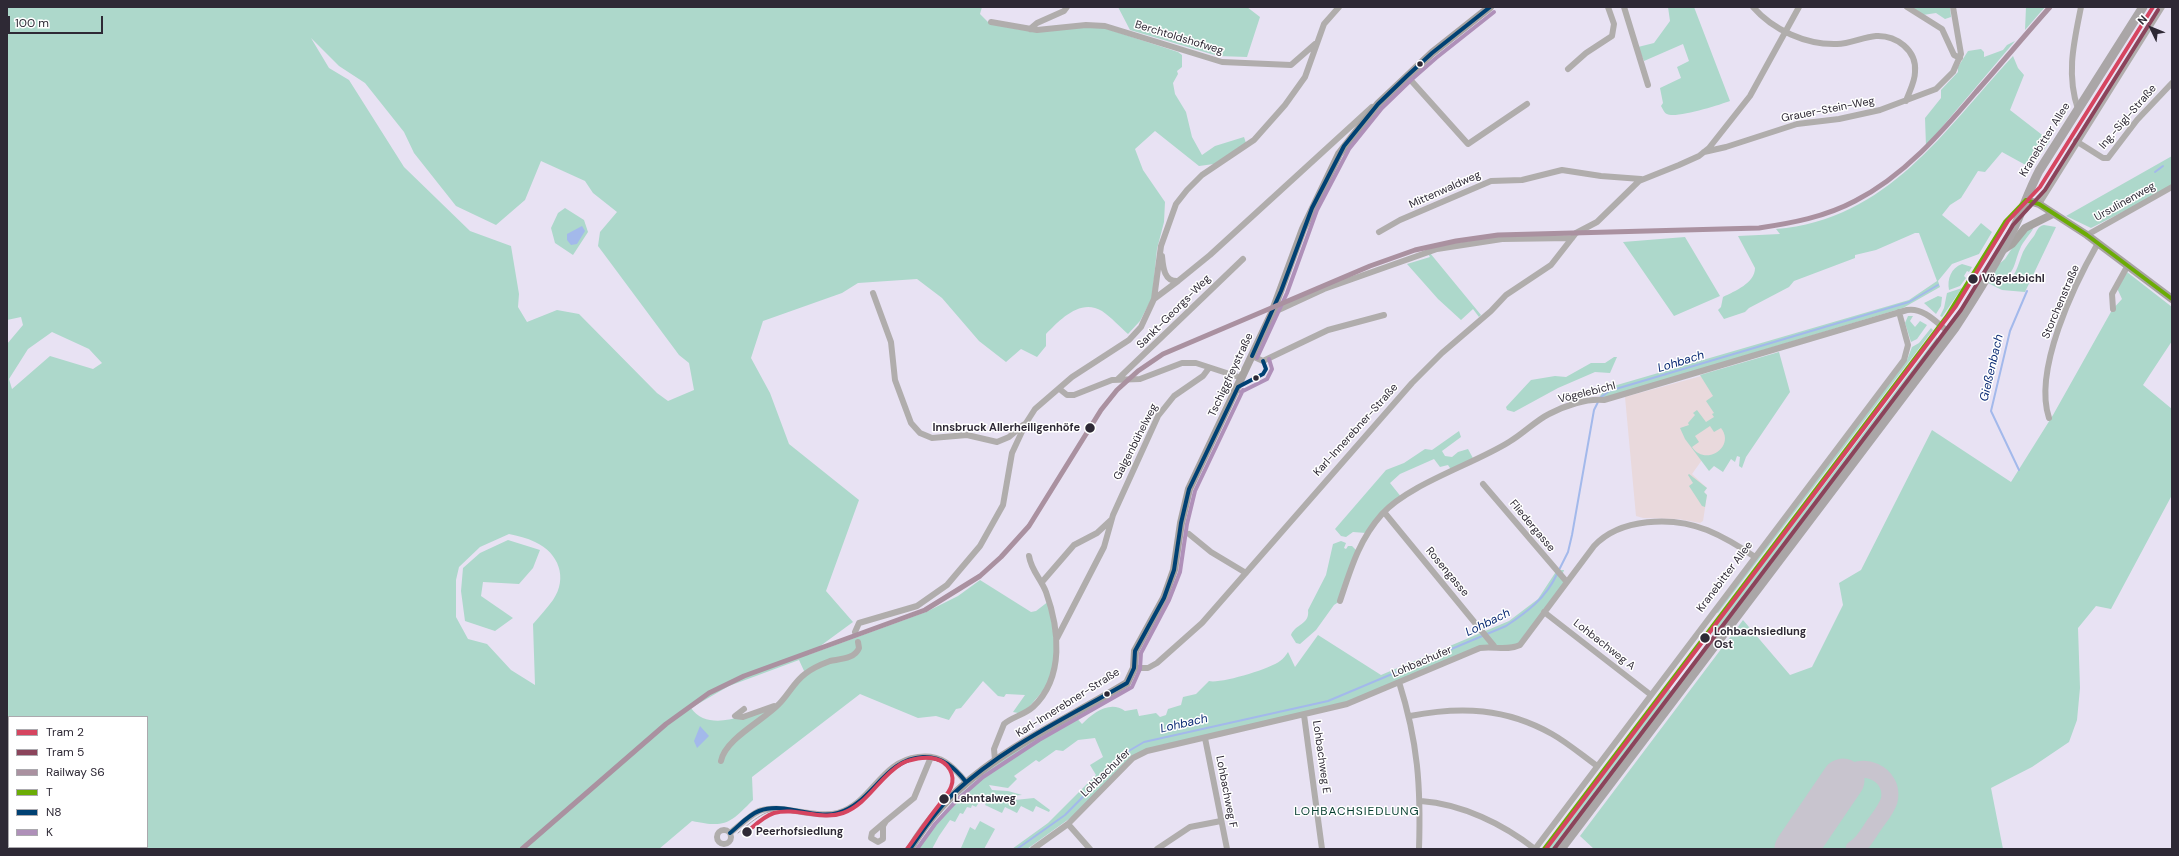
<!DOCTYPE html>
<html>
<head>
<meta charset="utf-8">
<style>
  body { margin:0 }
  #map { position:relative; width:2179px; height:856px; overflow:hidden; background:#e8e2f3; font-family:"DM Sans",sans-serif }
  canvas { display:block }
  .frame { position:absolute; inset:0; border:8px solid #2e2935; pointer-events:none }
  .legend { position:absolute; left:8px; top:716px; width:140px; height:132px; box-sizing:border-box; background:#fff; border:1px solid #aba9ae; margin:0; padding:5px 7px; list-style:none; font-size:12px; color:#2e2935 }
  .legend li { display:flex; align-items:center; gap:8px; height:20px }
  .legend b { width:20px; border:1px solid #aba9ae }
  .north { position:absolute; left:2131px; top:8px; width:40px; height:40px; -webkit-text-stroke:3px #fff; paint-order:stroke; rotate:313deg; font-size:11px; font-weight:700; line-height:16px; text-align:center; color:#2e2935 }
  .north::after { content:''; display:block; margin:auto; width:14px; height:18px; background:#2e2935; clip-path:polygon(50% 0,100% 100%,50% 72%,0 100%) }
  .scale { position:absolute; left:8px; top:16px; width:95px; height:18px; box-sizing:border-box; border:2px solid #2e2935; border-top:0; padding-left:5px; font-size:12px; line-height:14px; white-space:nowrap; color:#2e2935; -webkit-text-stroke:3px #fff; paint-order:stroke }
</style>
</head>
<body>
<div id="map">
<canvas width="2179" height="856"></canvas>
<div class="frame"></div>
<ul class="legend">
<li><b style="height:5px;background:#d64560"></b>Tram 2</li>
<li><b style="height:5px;background:#8b445b"></b>Tram 5</li>
<li><b style="height:5px;background:#aa91a0"></b>Railway S6</li>
<li><b style="height:5px;background:#6bac05"></b>T</li>
<li><b style="height:5px;background:#004173"></b>N8</li>
<li><b style="height:5px;background:#af90b9"></b>K</li>
</ul>
<div class="north">N</div>
<div class="scale">100 m</div>
</div>
<script>
const g = document.querySelector('canvas').getContext('2d');
g.lineJoin = 'round';
function fillPath(path, color) {
  g.fillStyle = color;
  g.fill(path, 'evenodd');
}
function strokePath(path, color, width, dash) {
  g.strokeStyle = color;
  g.lineWidth = width;
  g.lineCap = dash ? 'butt' : 'round';
  g.setLineDash(dash || []);
  g.stroke(path);
}
function write(font, color, halo, rows, align = 'center') {
  g.font = font + ' "DM Sans",sans-serif';
  g.lineWidth = 3;
  g.setLineDash([]);
  g.textBaseline = 'middle';
  g.strokeStyle = halo;
  g.fillStyle = color;
  for (const [text, x, y, turn = 0] of rows) {
    g.save();
    g.translate(x, y);
    g.rotate((+turn || 0) * Math.PI / 180);
    g.textAlign = isNaN(turn) ? turn : align;
    if (halo) g.strokeText(text, 0, 0);
    g.fillText(text, 0, 0);
    g.restore();
  }
}
fillPath(new Path2D(`
  M 1723,370 L 1727,444 L 1720,452 L 1702,460 L 1692,474 L 1707,488 L 1704,492 L 1707,495 L 1703,521 L 1700,523 L 1678,519 L 1643,518 L 1636,516 L 1625,397 Z`), '#e9d9dc');
fillPath(new Path2D(`
  M 7,7 L 982,7 L 980,14 L 990,24 L 1022,30 L 1101,27 L 1178,52 L 1182,55 L 1182,67 L 1177,71 L 1178,74 L 1173,83 L 1175,94 L 1186,112 L 1192,137 L 1202,155 L 1215,146 L 1244,137 L 1246,143 L 1214,164 L 1199,166 L 1155,131 L 1135,149 L 1143,170 L 1165,202 L 1164,222 L 1157,249 L 1152,298 L 1140,321 L 1128,334 C 1120,327 1111,317 1102,311 C 1080,298 1060,320 1046,334 L 1046,346 L 1037,357 L 1021,349 L 1006,362 L 979,341 L 942,298 L 917,279 L 858,283 L 842,293 L 763,321 L 751,358 L 770,393 L 789,444 L 859,500 L 826,591 L 853,622 L 808,655 L 926,612 L 958,596 L 980,580 L 1031,612 L 1036,611 L 1049,601 L 1056,654 L 1048,685 L 1023,714 L 1013,712 L 1025,695 L 1006,694 L 1004,697 L 998,696 L 983,681 L 961,708 L 956,709 L 949,720 L 936,716 L 918,718 L 860,694 L 752,777 L 753,800 C 729,824 726,828 692,821 L 659,849 L 7,849 L 7,792 L 9,784 L 9,847 L 147,847 L 147,717 L 9,717 L 9,781 L 7,780 L 7,344 L 23,325 L 21,317 L 7,320 ZM 311,38 L 339,66 L 365,83 L 404,132 L 414,153 L 456,206 L 496,225 L 525,200 L 541,161 L 585,181 L 593,193 L 617,212 L 600,232 L 598,246 L 679,355 L 689,363 L 694,390 L 668,401 L 657,393 L 579,314 L 557,310 L 527,322 L 518,307 L 519,294 L 511,246 L 470,231 L 404,167 L 349,80 L 329,68 ZM 52,332 L 89,349 L 102,363 L 93,369 L 50,356 L 12,389 L 9,379 L 28,349 ZM 509,534 C 518,536 527,538 535,542 C 559,553 568,578 553,600 C 547,608 540,616 533,624 L 535,685 L 511,670 L 487,644 L 468,639 L 456,617 L 456,580 L 459,567 L 480,547 ZM 799,660 L 805,673 C 798,682 789,697 780,704 C 775,707 767,708 762,710 C 741,717 707,731 691,708 L 729,686 Z
  M 1118,7 L 1247,7 L 1260,17 L 1247,57 L 1218,56 L 1130,30 Z
  M 1668,7 L 1694,7 L 1730,101 C 1719,105 1675,119 1667,114 C 1664,113 1663,109 1661,106 L 1663,103 L 1660,88 L 1681,78 L 1677,67 L 1689,61 L 1683,44 L 1644,61 L 1638,47 L 1654,43 L 1670,21 Z
  M 1912,7 L 1950,7 L 1951,17 L 1945,19 L 1936,13 L 1923,15 Z
  M 2026,7 L 2045,7 L 2025,30 Z
  M 2015,41 L 1926,146 L 1925,118 L 1941,98 L 1941,90 L 1958,72 L 1958,67 L 1968,51 L 1981,49 L 1984,52 L 1984,57 L 2003,50 L 2007,45 Z
  M 2013,56 L 2018,68 L 2024,75 L 2010,110 L 2050,141 L 2031,168 L 2002,152 L 1985,172 L 1978,171 L 1961,198 L 1950,205 L 1942,215 L 1969,237 L 1981,223 L 1992,232 L 1979,254 L 1952,264 L 1938,281 L 1940,287 L 1903,308 L 1597,400 L 1603,392 L 1617,385 L 1909,300 L 1937,281 L 1919,233 L 1915,233 L 1876,250 L 1855,255 L 1855,258 L 1794,281 L 1789,287 L 1749,308 L 1745,312 L 1724,319 L 1718,310 L 1721,307 L 1723,297 C 1735,291 1755,283 1755,268 L 1738,236 L 1780,234 L 1776,229 C 1888,220 1944,130 2013,56 Z
  M 2172,156 L 2172,187 L 2091,228 L 2066,216 Z
  M 565,208 L 584,220 L 588,232 L 573,255 L 555,243 L 551,228 L 558,213 Z
  M 2044,225 L 2056,227 L 2025,292 L 2002,290 L 1988,283 L 1990,279 C 2015,288 2016,269 2023,252 C 2026,246 2030,241 2034,236 C 2037,231 2038,226 2044,225 Z
  M 2034,227 C 2030,235 2023,241 2020,249 C 2013,265 2015,281 1992,276 L 1998,265 L 2005,259 L 2022,233 Z
  M 1685,237 L 1720,296 L 1674,316 L 1623,242 Z
  M 1430,253 L 1481,315 L 1479,317 L 1473,309 L 1461,320 L 1438,299 L 1407,264 L 1430,257 L 1428,254 Z
  M 1962,264 L 1972,267 L 1969,272 L 1967,271 L 1964,276 L 1966,278 L 1960,286 L 1949,290 C 1947,279 1951,268 1962,264 Z
  M 2127,272 L 2172,307 L 2172,341 L 2143,385 L 2172,409 L 2172,495 L 2111,609 L 2096,606 L 2078,628 L 2080,688 L 2077,720 L 2069,742 L 2032,767 L 1991,788 L 2003,849 L 1594,849 L 1580,836 L 1743,620 L 1790,675 L 1812,667 L 1843,605 L 1839,583 L 1861,570 L 1932,430 L 2011,482 L 2053,415 L 2112,310 L 2122,299 L 2117,288 Z
  M 1962,288 L 1942,317 L 1940,316 L 1944,308 L 1947,293 Z
  M 1938,296 L 1942,297 L 1941,306 L 1936,314 L 1924,303 Z
  M 1908,316 L 1913,316 L 1910,321 L 1915,327 L 1920,321 L 1927,325 L 1917,339 L 1911,342 L 1905,323 Z
  M 1931,328 L 1933,330 L 1718,613 L 1716,612 L 1907,360 L 1912,347 L 1919,343 Z
  M 1937,337 L 1936,346 L 1557,849 L 1548,849 L 1669,689 L 1671,691 L 1697,656 L 1699,658 L 1703,653 L 1701,651 L 1714,634 L 1712,633 L 1725,614 Z
  M 1779,352 L 1790,392 L 1746,457 L 1742,468 L 1739,466 L 1740,457 L 1737,456 L 1735,462 L 1731,459 L 1723,472 L 1714,466 L 1709,471 L 1685,439 L 1680,428 L 1689,425 L 1688,423 L 1695,415 L 1693,413 L 1697,410 L 1706,422 L 1714,417 L 1712,414 L 1714,413 L 1706,401 L 1713,396 L 1700,375 ZM 1710,426 L 1714,432 L 1721,428 C 1736,447 1705,467 1692,447 L 1699,442 L 1695,436 Z
  M 1614,357 L 1617,357 L 1610,373 L 1595,372 L 1558,388 L 1514,412 L 1507,410 L 1506,407 L 1531,380 L 1555,376 L 1566,377 L 1591,363 L 1605,363 Z
  M 1459,431 L 1461,437 L 1442,451 L 1445,456 L 1452,457 L 1458,452 L 1468,449 L 1474,460 L 1452,471 L 1448,465 L 1440,467 L 1434,459 L 1400,474 L 1390,483 L 1402,498 L 1366,533 L 1353,532 L 1346,537 L 1341,536 L 1335,529 L 1386,470 L 1404,463 L 1425,449 L 1432,450 Z
  M 1689,474 L 1707,488 L 1704,492 L 1707,495 L 1705,507 L 1702,506 L 1689,486 L 1693,483 L 1688,475 Z
  M 508,540 L 540,550 L 533,568 L 519,584 L 483,582 L 481,596 L 513,618 L 495,631 L 465,621 L 461,591 L 463,568 L 480,553 Z
  M 1341,541 L 1346,543 L 1344,548 L 1346,549 L 1348,546 L 1352,546 L 1357,551 L 1340,601 L 1334,605 L 1316,630 L 1300,644 L 1296,643 L 1291,635 C 1295,624 1310,625 1308,610 L 1326,575 L 1333,544 Z
  M 1557,570 L 1564,570 L 1562,576 L 1566,581 L 1520,645 L 1480,648 L 1347,704 L 1140,754 L 1083,809 L 1027,849 L 1012,849 L 1048,823 L 1096,775 L 1090,765 L 1103,757 L 1095,738 L 1078,740 L 1063,751 L 1056,750 L 1039,762 L 1036,760 L 1014,776 L 1017,779 L 1008,788 L 989,785 L 992,790 L 1008,791 L 1022,795 L 982,798 L 976,807 L 972,805 L 971,808 L 967,807 L 963,814 L 960,813 L 955,822 L 950,820 L 939,836 L 932,849 L 917,849 C 932,822 952,801 975,781 L 980,781 L 976,779 L 977,773 L 1074,715 L 1082,724 C 1093,713 1110,700 1125,711 L 1137,709 L 1139,716 L 1156,713 L 1160,717 L 1166,715 L 1168,709 L 1181,705 L 1183,697 L 1196,694 L 1209,681 C 1220,684 1270,669 1280,661 C 1283,659 1286,655 1288,652 L 1295,667 L 1318,635 L 1381,675 L 1509,621 L 1538,599 Z
  M 1034,798 L 1050,810 L 1049,812 L 1036,806 L 1033,812 L 1021,806 L 1017,813 L 1005,807 L 1002,813 L 985,805 L 986,803 Z
  M 980,821 L 995,829 L 984,849 L 961,848 L 970,827 L 975,830 Z`), '#add8cb');
fillPath(new Path2D(`
  M 582,226 L 585,231 L 577,244 L 571,245 L 567,240 L 567,234 Z
  M 700,726 L 709,736 L 697,748 L 694,741 Z`), '#a3b9eb');
strokePath(new Path2D(`
  M 2155,172 L 2163,166
  M 1600,398 L 1609,391 L 1909,302 L 1938,285
  M 2019,470 L 1991,411 L 2010,331 L 2027,291
  M 1559,570 L 1568,552 L 1572,535 L 1594,410 L 1598,402
  M 1017,849 L 1065,815 L 1127,752 L 1144,742 L 1328,701 L 1506,626 C 1527,612 1546,598 1557,574`), '#a3b9eb', 2);
strokePath(new Path2D(`
  M 1843,780 C 1859,757 1896,774 1889,801 C 1886,810 1879,818 1874,825 C 1868,834 1863,844 1854,849`), '#c8c4ce', 17);
strokePath(new Path2D(`
  M 1796,849 L 1843,780`), '#c8c4ce', 43);
strokePath(new Path2D(`
  M 1624,7 L 1648,85
  M 1753,7 C 1773,30 1806,45 1837,44 C 1850,44 1863,37 1876,36 C 1896,35 1917,50 1915,72 C 1915,82 1909,92 1906,101
  M 1907,7 L 1942,29 L 1954,55 L 1960,58
  M 991,22 L 1037,30 L 1086,25 L 1105,26 L 1222,62 L 1291,65 L 1315,44
  M 1030,29 L 1037,23 L 1064,11 L 1067,7
  M 1568,69 L 1586,53 L 1612,36 L 1614,24 L 1608,7
  M 1407,76 L 1468,144 L 1527,104
  M 2078,109 C 2066,74 2074,42 2081,7
  M 2076,141 L 2103,158 L 2108,158 L 2137,120 L 2172,83
  M 1704,152 L 1726,147 L 1797,124 L 1839,119 L 1880,110 L 1936,89 L 1953,72 L 1961,54 L 1953,7
  M 2039,204 L 2162,7
  M 1379,232 L 1400,220 L 1491,181 L 1522,180 L 1562,170 L 1601,176 L 1641,179
  M 2087,235 L 2172,187
  M 1162,256 C 1163,267 1164,282 1178,281 L 1210,255 L 1372,107
  M 873,293 L 891,342 L 895,380 L 911,423 L 920,433 L 932,438 L 967,435 L 997,442 L 1009,437 L 1023,425
  M 1154,299 L 1161,246 L 1176,204 L 1187,190 L 1202,175 L 1254,140 L 1285,105 L 1305,77 L 1324,24 L 1339,7
  M 2113,309 L 2112,294 L 2128,265
  M 1272,313 L 1324,289 L 1437,249 L 1502,239 L 1572,238
  M 1252,356 L 1263,361 L 1328,330 L 1384,315
  M 1118,379 L 1243,259
  M 1062,391 L 1067,395 L 1074,395 L 1112,380 L 1140,379 L 1182,363 L 1196,363 L 1242,378
  M 2049,418 C 2033,370 2074,285 2098,243
  M 1483,484 L 1566,581
  M 1384,512 L 1494,646
  M 1189,534 L 1211,552 L 1246,573
  M 1042,582 L 1074,545 L 1097,533 L 1111,520
  M 1340,601 C 1351,568 1359,540 1382,514 C 1409,484 1474,464 1509,442 C 1523,434 1535,421 1549,414 C 1564,406 1587,398 1604,400 L 1907,310 C 1924,307 1938,324 1951,334
  M 1544,612 L 1651,695
  M 855,632 L 859,623 L 917,606 L 947,585 L 980,546 L 1003,505 L 1012,453 L 1026,423 L 1035,409 L 1072,377 L 1129,340 L 1141,327 L 1154,299 L 1178,281
  M 1057,638 L 1104,547 L 1113,515 L 1158,416 L 1174,396 L 1203,376 L 1209,368
  M 1134,668 L 1148,668 L 1157,663 L 1202,623 L 1412,383 L 1442,353 L 1491,311 L 1506,295 L 1551,265 L 1576,233 L 1597,222 L 1639,181 L 1679,165 L 1699,156 L 1709,148 L 1750,96 L 1799,7
  M 1399,682 C 1418,742 1421,787 1419,849
  M 744,709 L 735,716 L 743,717 L 774,706
  M 1304,715 L 1322,849
  M 1410,716 C 1461,706 1506,708 1552,734 C 1568,743 1583,756 1597,766
  M 1205,738 L 1227,849
  M 995,760 L 994,749 L 1004,724 C 1012,717 1024,715 1033,707 C 1065,677 1059,628 1046,592 C 1041,579 1031,570 1029,556
  M 721,761 C 725,739 764,720 779,704 C 788,695 795,681 805,674 C 811,669 822,664 830,661 C 839,659 855,659 859,648 L 858,642
  M 1421,801 C 1462,804 1503,824 1535,849
  M 886,821 L 914,798 L 931,757
  M 886,821 L 883,826 L 883,839 L 878,842 L 871,838 L 872,833 Z
  M 1068,824 L 1090,849
  M717 837a7 7 0 1 1 14 0a7 7 0 1 1-14 0Z
  M 730,833 C 739,826 749,816 759,811 C 778,803 815,819 838,813 C 871,804 881,761 918,757 C 941,754 952,765 966,782
  M 1033,849 L 1068,824 L 1133,758 L 1147,751 L 1347,704 L 1480,648 C 1495,646 1507,651 1520,645 L 1594,546 C 1620,518 1672,516 1707,530 C 1724,537 1739,546 1755,557
  M 1157,849 L 1190,827 L 1221,821
  M 1535,849 L 1904,360 L 1908,345 L 1899,312`), '#b0adac', 6);
strokePath(new Path2D(`
  M 2026,200 L 2039,204 L 2087,235 L 2172,299
  M 2003,250 L 2012,244 L 2025,228 L 2053,214
  M 910,849 C 959,765 1047,732 1127,683 L 1134,668 L 1135,651 L 1164,598 L 1174,570 L 1181,523 L 1189,489 L 1272,313 L 1303,229 L 1339,154 L 1378,104 L 1432,53 L 1490,7`), '#a7a3a1', 8);
strokePath(new Path2D(`
  M 1561,849 L 1955,328 C 1976,296 1997,262 2014,228 C 2023,209 2029,190 2039,171 L 2143,7`), '#aaa6a7', 9);
strokePath(new Path2D(`
  M 738,833 C 753,821 766,807 787,810`), '#a8a6a9', 1);
strokePath(new Path2D(`
  M 2026,200 L 2039,204 L 2087,235 L 2172,299
  M 1544,849 L 1947,316 L 2005,222 L 2026,200`), '#6bac05', 4);
strokePath(new Path2D(`
  M 1252,356 L 1281,291 L 1312,208 L 1344,146 L 1378,104 L 1407,76 L 1432,53 L 1490,7
  M 1238,387 L 1263,374 L 1266,369 L 1263,361
  M 730,833 C 739,826 748,815 759,811 C 785,801 813,820 838,813 C 873,803 884,759 923,757 C 942,756 955,768 966,782
  M 910,849 C 923,830 936,811 953,794 C 1003,747 1068,717 1127,683 L 1134,668 L 1135,651 L 1164,598 L 1174,570 L 1181,523 L 1189,489 L 1238,387`), '#004173', 4);
strokePath(new Path2D(`
  M 1257,358 L 1287,293 L 1317,210 L 1349,149 L 1382,108 L 1411,80 L 1436,58 L 1494,12
  M 1241,392 L 1267,379 L 1272,369 L 1269,359
  M 917,849 L 935,824 L 958,799 L 983,777 L 1039,740 L 1132,687 L 1140,669 L 1141,653 L 1169,600 L 1180,572 L 1187,524 L 1195,491 L 1243,390`), '#af90b9', 4);
strokePath(new Path2D(`
  M 522,849 L 666,724 L 709,693 L 744,676 L 925,610 L 980,576 L 1001,557 L 1029,526 L 1101,410 L 1117,390 L 1138,371 L 1163,354 L 1370,266 L 1415,250 L 1456,241 L 1498,235 L 1759,228 C 1792,223 1825,217 1855,201 C 1904,176 1941,133 1976,92 C 2001,64 2025,35 2050,7`), '#aa91a0', 5);
strokePath(new Path2D(`
  M 747,832 C 755,825 764,816 774,813 C 797,807 821,821 843,813 C 868,804 879,777 901,764 C 910,759 925,756 936,759 C 948,762 956,775 951,787 C 949,793 943,799 939,805 C 928,819 918,834 907,849
  M 1546,849 L 1956,306 L 2008,221 L 2040,187 L 2153,7`), '#d64560', 4);
strokePath(new Path2D(`
  M 1554,849 L 1961,310 L 2013,225 L 2045,190 L 2158,10`), '#8b445b', 4);
for (const [x, y, r, color] of [
  [1420,64,3.5,"#2e2935"],
  [1973,279,5.5,"#2e2935"],
  [1256,378,3.5,"#2e2935"],
  [1090,428,5.5,"#2e2935"],
  [1705,638,5.5,"#2e2935"],
  [1107,694,3.5,"#2e2935"],
  [944,799,5.5,"#2e2935"],
  [747,832,5.5,"#2e2935"]
]) {
  const dot = new Path2D();
  dot.arc(x, y, r, 0, 2 * Math.PI);
  g.fillStyle = color;
  g.fill(dot);
  strokePath(dot, '#fff', 1.5);
}
write('11px', '#2e2935', '#fff', [
  ["Berchtoldshofweg",1179,38,17],
  ["Grauer-Stein-Weg",1828,110,-11],
  ["Ing.-Sigl-Straße",2128,117,-49],
  ["Kranebitter Allee",2045,140,-58],
  ["Mittenwaldweg",1445,190,-24],
  ["Ursulinenweg",2125,202,-29],
  ["Storchenstraße",2061,302,-67],
  ["Sankt-Georgs-Weg",1174,312,-45],
  ["Tschiggfreystraße",1231,375,-65],
  ["Vögelebichl",1587,393,-14],
  ["Karl-Innerebner-Straße",1356,430,-48],
  ["Galgenbühelweg",1136,442,-63],
  ["Fliedergasse",1532,526,50],
  ["Rosengasse",1447,572,50],
  ["Kranebitter Allee",1725,577,-53],
  ["Lohbachweg A",1604,645,38],
  ["Lohbachufer",1422,662,-23],
  ["Karl-Innerebner-Straße",1068,703,-32],
  ["Lohbachweg E",1321,757,82],
  ["Lohbachufer",1106,773,-44],
  ["Lohbachweg F",1226,792,79]
]);
write('bold 11px', '#2e2935', '#fff', [
  ["Vögelebichl",1982,279],
  ["Innsbruck Allerheiligenhöfe",1080,428,"right"],
  ["Lohbachsiedlung",1714,632],
  ["Ost",1714,645],
  ["Lahntalweg",954,799],
  ["Peerhofsiedlung",756,832]
], 'left');
write('italic 12px', '#0c2c75', '#fff', [
  ["Lohbach",1681,362,-17],
  ["Gießenbach",1992,368,-77],
  ["Lohbach",1488,623,-26],
  ["Lohbach",1184,724,-13]
]);
g.letterSpacing = '1px';
write('12px', '#043c2e', '#fff', [
  ["LOHBACHSIEDLUNG",1357,812]
]);
g.letterSpacing = '0px';
</script>
</body>
</html>
